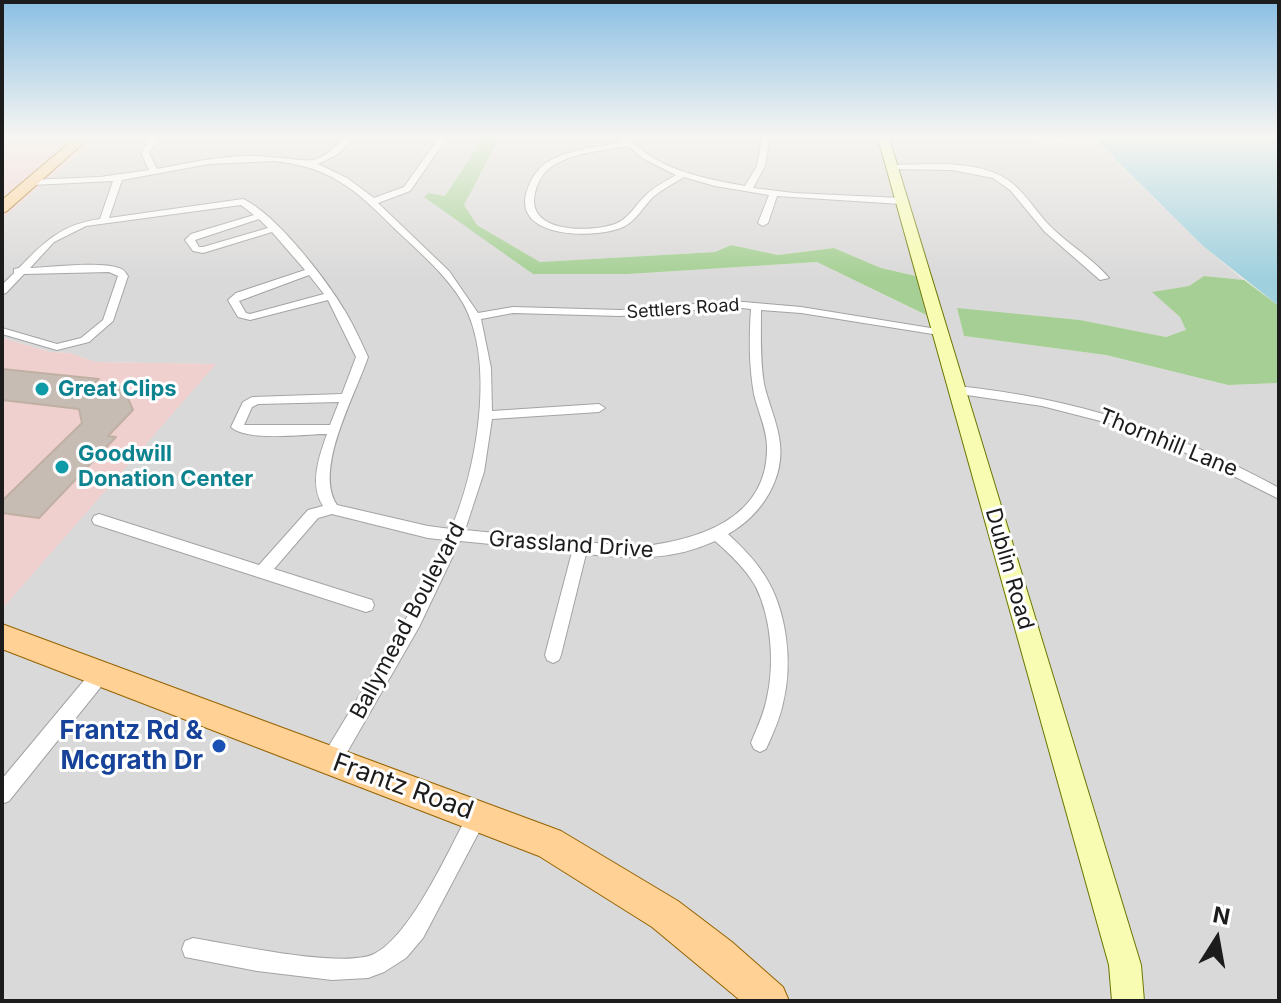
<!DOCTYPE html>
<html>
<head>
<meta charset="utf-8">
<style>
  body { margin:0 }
  #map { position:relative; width:1281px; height:1003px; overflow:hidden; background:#eeeae1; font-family:Inter,sans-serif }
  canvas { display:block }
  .frame { position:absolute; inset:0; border:4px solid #1c1c1c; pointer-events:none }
  .north { position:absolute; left:1177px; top:899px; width:80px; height:80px; -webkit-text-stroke:6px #fff; paint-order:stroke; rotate:11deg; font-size:22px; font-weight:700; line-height:32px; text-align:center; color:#1c1c1c }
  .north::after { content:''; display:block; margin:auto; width:28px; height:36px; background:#1c1c1c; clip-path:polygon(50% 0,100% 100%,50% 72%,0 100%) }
</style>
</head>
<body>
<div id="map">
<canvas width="1281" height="1003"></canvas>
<div class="frame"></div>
<div class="north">N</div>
</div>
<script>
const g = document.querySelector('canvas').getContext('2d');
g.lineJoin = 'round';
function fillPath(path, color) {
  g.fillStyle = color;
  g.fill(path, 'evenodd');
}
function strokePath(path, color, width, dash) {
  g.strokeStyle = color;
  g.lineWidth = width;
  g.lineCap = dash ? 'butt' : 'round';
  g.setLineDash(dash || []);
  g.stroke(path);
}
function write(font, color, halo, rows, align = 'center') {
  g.font = font + ' Inter,sans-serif';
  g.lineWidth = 6;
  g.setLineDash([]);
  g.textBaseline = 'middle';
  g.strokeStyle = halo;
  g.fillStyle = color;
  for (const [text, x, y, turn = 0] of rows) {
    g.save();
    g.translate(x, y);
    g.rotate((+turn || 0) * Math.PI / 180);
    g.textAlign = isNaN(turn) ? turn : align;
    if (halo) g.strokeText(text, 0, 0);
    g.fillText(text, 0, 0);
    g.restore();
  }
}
fillPath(new Path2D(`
  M 97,138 L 483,138 L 445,196 L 429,193 L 533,274 L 628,274 L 817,262 L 925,315 L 916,276 L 881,268 L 834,248 L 778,255 L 731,245 L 715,252 L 540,262 L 477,225 L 463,204 L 499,138 L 971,138 L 1099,144 L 1203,246 L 1244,280 L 1204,276 L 1189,286 L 1153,292 L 1180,317 L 1187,331 L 1166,337 L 1080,320 L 957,309 L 964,336 L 1106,355 L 1228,385 L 1279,383 L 1279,1001 L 2,1001 L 2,609 L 214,364 L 95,362 L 70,353 L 50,352 L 2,338 L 2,219 Z`), '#dad9d9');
fillPath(new Path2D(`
  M 2,138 L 97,138 L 2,219 Z
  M 2,338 L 50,352 L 70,353 L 95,362 L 216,364 L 2,609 Z`), '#f0d0cf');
fillPath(new Path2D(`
  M 483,138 L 499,138 L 464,205 L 477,225 L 540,262 L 715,252 L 731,245 L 778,255 L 834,248 L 881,268 L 916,276 L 926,315 L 817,262 L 628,274 L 533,274 L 424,197 L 429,193 L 445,196 Z
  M 1204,276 L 1244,280 L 1279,306 L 1279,383 L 1228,385 L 1106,355 L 964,336 L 957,308 L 1080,320 L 1166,337 L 1186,330 L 1180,317 L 1152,292 L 1189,286 Z`), '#a5cf94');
fillPath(new Path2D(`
  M 1094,138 L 1279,138 L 1279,306 L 1203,246 Z`), '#9fd0de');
const building = new Path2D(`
  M 2,369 L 99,379 L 94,383 L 123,387 L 133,410 L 108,436 L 116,437 L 39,518 L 2,513 L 2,501 L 82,423 L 79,409 L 2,400 Z`);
fillPath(building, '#c6bcb4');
strokePath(building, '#c0b0a3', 2);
const street = new Path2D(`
  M 151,138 L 159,138 L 149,153 L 157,169 C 188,163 219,156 251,156 C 263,155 308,162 314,160 C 326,156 335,147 344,138 L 353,138 L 338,154 L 318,164 L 347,178 L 374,198 L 404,187 L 439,138 L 447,138 L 410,191 L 378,203 L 449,271 L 478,313 L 513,307 L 620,310 L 732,301 L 801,307 L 943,330 L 943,334 L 939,335 L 801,313 L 761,310 C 761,334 760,359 764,384 C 768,402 776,419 779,437 C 787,477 761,516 728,534 C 742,547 755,560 765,576 C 787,611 793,663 783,703 C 780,718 773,734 766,749 L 760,752 L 754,749 L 751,743 C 756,730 763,716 766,702 C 775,667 772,620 756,587 C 746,569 730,554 715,541 C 671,561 634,559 586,554 L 561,655 L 559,660 L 553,663 L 547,660 L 545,655 L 572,552 L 460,541 L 419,627 L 338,768 L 331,770 L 324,768 L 322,761 L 324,754 L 407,617 L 446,540 L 428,538 L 332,514 L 318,518 L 274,569 L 372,600 L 374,605 L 372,610 L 366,612 L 94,524 L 92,520 L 94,516 L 99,514 L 259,565 L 308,510 L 323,506 C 309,484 319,457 327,434 C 303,434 247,442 231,427 L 243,402 L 252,397 L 342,394 L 356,357 L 328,300 L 250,320 L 238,317 L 228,300 L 236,293 L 305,270 L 272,232 L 203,253 L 193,251 L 185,240 L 191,234 L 254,215 L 241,205 L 86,226 L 54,242 L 30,268 C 51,267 101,261 119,268 C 125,270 124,271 128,276 L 113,321 L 89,342 L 57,350 L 2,334 L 2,328 L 57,344 L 81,338 L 103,320 L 118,276 L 109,272 L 24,274 L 6,293 L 2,294 L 2,285 L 14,273 L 14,269 L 19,268 C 44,242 62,224 100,219 L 113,181 L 32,185 L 28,182 L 29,180 L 100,177 L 149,170 L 141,153 ZM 274,161 C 330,167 354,188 393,227 C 418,251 445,273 463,303 C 496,362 477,469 451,529 L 428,526 L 337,505 C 313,469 356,394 368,357 C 361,342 354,326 345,311 C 326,279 276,214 243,199 L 109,218 L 122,180 L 209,164 ZM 259,219 L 268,228 L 203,247 L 199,247 L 195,240 ZM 309,275 L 324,294 L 250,314 L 246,313 L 239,301 ZM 732,307 L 751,309 C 749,337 749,366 754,394 C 758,412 767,429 767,447 C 768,520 696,541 636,547 L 465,530 L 484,472 L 492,419 L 599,412 L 605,408 L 599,404 L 492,411 L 491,368 L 481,319 L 513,313 L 620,316 ZM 339,402 L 330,425 L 244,425 L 252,407 L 258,404 Z
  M 618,138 C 632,138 639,149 650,156 C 679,174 712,180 745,186 L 757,166 L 762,138 L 770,138 L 765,166 L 753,188 L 794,193 L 901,198 L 905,201 L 901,204 L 777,196 L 768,223 L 763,226 L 758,223 L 769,195 L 715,186 L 684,177 C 674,183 663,189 653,197 C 643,207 636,221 623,227 C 596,239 515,239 526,194 C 529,182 536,170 546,163 C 568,149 598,147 623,142 ZM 628,146 L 644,159 L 676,175 C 666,181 655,186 646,195 C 635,205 629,219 615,224 C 589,233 525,233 535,193 C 537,183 543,173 551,167 C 573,152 602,151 628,146 Z
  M 891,165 C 928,165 981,158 1012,183 C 1028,196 1038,215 1053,229 C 1071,246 1093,259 1109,278 L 1100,280 L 1045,232 L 1010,190 L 993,178 L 952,170 L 888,169 L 887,167 Z
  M 957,386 C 1075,398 1175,431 1279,488 L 1279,499 L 1198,458 L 1120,426 L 1042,406 L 953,393 L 951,390 L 953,387 Z
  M 102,664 L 108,666 L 110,672 L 108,678 L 9,801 L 2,804 L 2,779 L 96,666 Z
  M 478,805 L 485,808 L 488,815 L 423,938 L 406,958 L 384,972 L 368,978 L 332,980 L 257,971 L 185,957 L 182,949 L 185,941 L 193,938 C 231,944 343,969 374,954 C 411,936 451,846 471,808 Z`);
const secondary = new Path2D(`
  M 878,138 L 889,138 L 1141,965 L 1144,1001 L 1112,1001 L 1109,965 Z`);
const primary = new Path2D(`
  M 75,138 L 89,138 L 7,211 L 2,213 L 2,200 Z
  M 2,624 L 561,831 L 678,901 L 732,942 L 783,987 L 789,1001 L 741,1001 L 652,927 L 539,856 L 2,649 Z`);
strokePath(street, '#a3a3a3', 2);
strokePath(secondary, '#697601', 2);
strokePath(primary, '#946300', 2);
fillPath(street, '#fff');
fillPath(secondary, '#f8fcb2');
fillPath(primary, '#ffd195');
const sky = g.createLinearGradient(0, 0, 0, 279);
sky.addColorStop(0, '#8bbfe4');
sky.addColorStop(0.49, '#f7f6f2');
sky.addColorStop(1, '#f7f6f200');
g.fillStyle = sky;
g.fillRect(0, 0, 1281, 279);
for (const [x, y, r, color] of [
  [42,389,8,"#0f9aa8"],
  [62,467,8,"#0f9aa8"],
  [219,746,8,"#1a4fb4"]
]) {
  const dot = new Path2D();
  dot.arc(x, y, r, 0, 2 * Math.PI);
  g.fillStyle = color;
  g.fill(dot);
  strokePath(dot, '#fff', 3);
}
write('18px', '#1c1c1c', '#fff', [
  ["Settlers Road",683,309,-4]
]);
write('bold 22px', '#0d838f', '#fff', [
  ["Great Clips",58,389],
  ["Goodwill",78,454],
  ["Donation Center",78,479]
], 'left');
write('22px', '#1c1c1c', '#fff', [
  ["Thornhill Lane",1168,443,22],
  ["Grassland Drive",571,545,4],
  ["Dublin Road",1009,569,74],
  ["Ballymead Boulevard",408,621,-62]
]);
write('bold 26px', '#164399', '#fff', [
  ["Frantz Rd &",203,731],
  ["Mcgrath Dr",203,761]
], 'right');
write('26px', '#1c1c1c', '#fff', [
  ["Frantz Road",403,787,20]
]);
</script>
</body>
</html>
